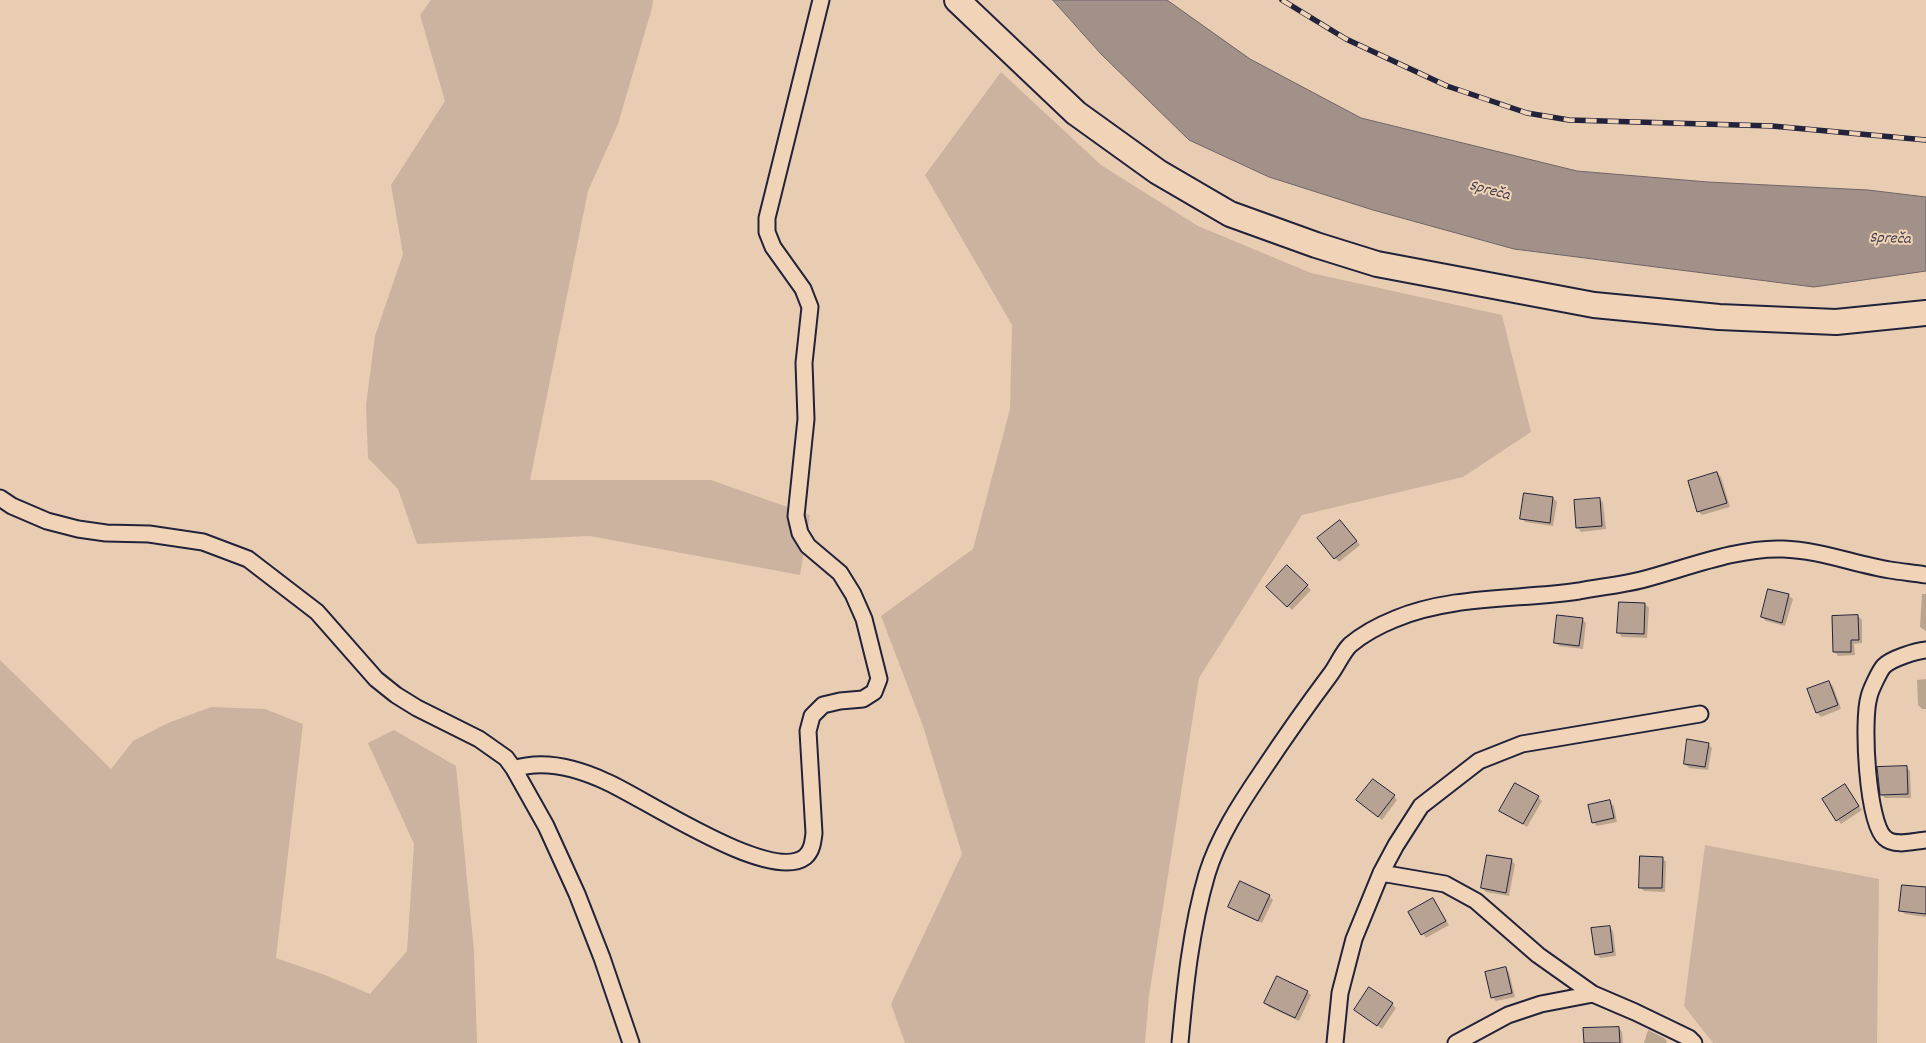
<!DOCTYPE html>
<html>
<head>
<meta charset="utf-8">
<style>
  body { margin:0 }
  canvas { display:block; background:#e9cdb2 }
</style>
</head>
<body>
<canvas width="1926" height="1043"></canvas>
<script>
const g = document.querySelector('canvas').getContext('2d');
g.lineJoin = 'round';
function fillPath(path, color) {
  g.fillStyle = color;
  g.fill(path, 'evenodd');
}
function strokePath(path, color, width, dash) {
  g.strokeStyle = color;
  g.lineWidth = width;
  g.lineCap = dash ? 'butt' : 'round';
  g.setLineDash(dash || []);
  g.stroke(path);
}
function write(font, color, halo, rows, align = 'center') {
  g.font = font + ' Dekko,sans-serif';
  g.lineWidth = 4;
  g.setLineDash([]);
  g.textBaseline = 'middle';
  g.strokeStyle = halo;
  g.fillStyle = color;
  for (const [text, x, y, turn = 0] of rows) {
    g.save();
    g.translate(x, y);
    g.rotate((+turn || 0) * Math.PI / 180);
    g.textAlign = isNaN(turn) ? turn : align;
    if (halo) g.strokeText(text, 0, 0);
    g.fillText(text, 0, 0);
    g.restore();
  }
}
fillPath(new Path2D(`
  M 431,0 L 653,0 L 652,8 L 618,124 L 588,191 L 530,480 L 711,480 L 810,515 L 800,575 L 590,536 L 417,544 L 398,489 L 368,458 L 366,405 L 375,336 L 403,254 L 391,185 L 445,101 L 420,15 Z
  M 1001,72 L 1101,165 L 1198,226 L 1311,273 L 1502,315 L 1531,432 L 1463,477 L 1302,515 L 1199,678 L 1149,996 L 1145,1043 L 905,1043 L 891,1004 L 962,854 L 923,726 L 881,616 L 973,549 L 1010,409 L 1012,325 L 925,175 Z
  M 0,660 L 111,769 L 133,741 L 168,723 L 211,707 L 265,709 L 303,724 L 276,958 L 325,975 L 370,994 L 407,951 L 414,844 L 368,743 L 394,730 L 456,766 L 474,951 L 477,1043 L 0,1043 Z
  M 1705,845 L 1879,879 L 1877,1043 L 1713,1043 L 1684,1006 Z`), '#cbb3a0');
const water = new Path2D(`
  M 1053,0 L 1167,0 L 1250,59 L 1361,118 L 1577,171 L 1708,182 L 1868,190 L 1926,197 L 1926,271 L 1814,287 L 1514,249 L 1373,210 L 1269,177 L 1189,140 L 1101,54 Z`);
fillPath(water, '#a29188');
strokePath(water, '#6f6569', 1);
fillPath(new Path2D(`
  M 1717,473 L 1721,477 L 1730,507 L 1702,515 L 1698,511 Z
  M 1553,498 L 1557,502 L 1553,526 L 1525,522 L 1521,518 Z
  M 1600,499 L 1603,503 L 1606,529 L 1581,532 L 1578,528 Z
  M 1344,525 L 1360,545 L 1339,562 L 1335,558 Z
  M 1287,567 L 1311,590 L 1292,610 L 1268,587 Z
  M 1769,590 L 1789,596 L 1793,599 L 1785,626 L 1766,621 L 1762,617 Z
  M 1922,594 L 1926,594 L 1926,631 L 1920,627 Z
  M 1645,604 L 1649,608 L 1647,638 L 1622,637 L 1619,633 Z
  M 1858,616 L 1862,620 L 1862,643 L 1854,644 L 1855,655 L 1838,656 L 1835,652 Z
  M 1582,619 L 1586,623 L 1583,649 L 1559,646 L 1555,642 Z
  M 1926,679 L 1926,709 L 1922,709 L 1918,705 L 1917,680 Z
  M 1829,682 L 1833,686 L 1841,709 L 1821,717 L 1817,713 L 1808,690 Z
  M 1708,744 L 1712,748 L 1708,770 L 1689,768 L 1685,764 Z
  M 1906,767 L 1910,771 L 1911,798 L 1885,798 L 1881,794 Z
  M 1845,785 L 1862,810 L 1841,824 L 1823,799 Z
  M 1394,796 L 1397,800 L 1382,820 L 1362,804 Z
  M 1538,797 L 1542,801 L 1527,827 L 1500,810 Z
  M 1610,802 L 1614,806 L 1617,822 L 1597,826 L 1593,822 Z
  M 1662,858 L 1666,862 L 1665,892 L 1644,891 L 1640,887 Z
  M 1511,860 L 1515,864 L 1509,896 L 1486,892 L 1482,888 Z
  M 1926,888 L 1926,917 L 1905,914 L 1901,911 Z
  M 1269,896 L 1273,900 L 1262,923 L 1233,910 L 1230,906 Z
  M 1433,899 L 1449,925 L 1426,938 L 1409,913 Z
  M 1609,927 L 1613,931 L 1616,956 L 1600,958 L 1596,954 Z
  M 1505,968 L 1509,972 L 1515,997 L 1496,1001 L 1492,997 Z
  M 1307,992 L 1311,995 L 1299,1021 L 1269,1007 L 1265,1003 Z
  M 1392,1004 L 1396,1008 L 1382,1029 L 1355,1010 Z
  M 1619,1028 L 1622,1032 L 1623,1043 L 1585,1043 Z
  M 1648,1030 L 1664,1038 L 1667,1041 L 1666,1043 L 1644,1043 Z`), '#0003');
const building = new Path2D(`
  M 1717,472 L 1727,503 L 1697,512 L 1688,481 Z
  M 1524,493 L 1553,497 L 1550,523 L 1520,519 Z
  M 1600,498 L 1602,526 L 1576,528 L 1574,500 Z
  M 1340,520 L 1357,541 L 1334,559 L 1317,538 Z
  M 1287,565 L 1308,585 L 1287,607 L 1266,587 Z
  M 1768,589 L 1789,594 L 1782,623 L 1761,617 Z
  M 1619,602 L 1645,603 L 1644,634 L 1617,633 Z
  M 1557,615 L 1583,618 L 1579,646 L 1554,643 Z
  M 1858,615 L 1859,640 L 1851,640 L 1851,652 L 1833,652 L 1832,616 Z
  M 1829,681 L 1838,705 L 1816,713 L 1807,689 Z
  M 1687,739 L 1709,743 L 1705,767 L 1684,764 Z
  M 1907,766 L 1908,794 L 1880,795 L 1877,767 Z
  M 1373,779 L 1395,795 L 1378,817 L 1356,800 Z
  M 1515,783 L 1539,796 L 1523,824 L 1499,811 Z
  M 1845,784 L 1859,806 L 1836,821 L 1822,799 Z
  M 1610,800 L 1614,818 L 1592,823 L 1588,805 Z
  M 1487,855 L 1512,859 L 1506,893 L 1481,888 Z
  M 1640,856 L 1663,857 L 1662,888 L 1639,888 Z
  M 1240,881 L 1270,895 L 1258,921 L 1228,907 Z
  M 1902,885 L 1926,887 L 1926,914 L 1899,911 Z
  M 1433,898 L 1446,921 L 1421,935 L 1408,912 Z
  M 1610,926 L 1613,952 L 1595,955 L 1591,928 Z
  M 1506,967 L 1512,993 L 1491,998 L 1485,972 Z
  M 1277,976 L 1308,991 L 1295,1018 L 1264,1003 Z
  M 1369,987 L 1393,1003 L 1377,1026 L 1354,1010 Z
  M 1619,1027 L 1620,1043 L 1584,1043 L 1583,1028 Z`);
fillPath(building, '#b7a294');
strokePath(building, '#22223b', 1);
const minor = new Path2D(`
  M 0,498 L 12,506 L 47,521 L 78,529 L 106,533 L 149,534 L 203,542 L 248,559 L 317,612 L 376,679 L 396,695 L 417,708 L 479,739 L 506,758 L 514,769 L 546,826 L 577,894 L 602,958 L 631,1043
  M 1926,650 C 1915,651 1891,659 1884,666 C 1880,670 1870,691 1869,697 C 1862,720 1867,823 1885,838 C 1895,847 1914,841 1926,840
  M 514,769 C 544,759 579,769 607,782 C 642,797 770,884 805,857 C 812,851 813,842 814,833 L 808,731 L 812,716 L 823,705 L 840,701 L 863,699 L 874,692 L 879,679 L 864,619 L 853,594 L 840,573 L 808,546 L 800,533 L 796,516 L 806,419 L 804,363 L 810,307 L 803,289 L 773,247 L 767,232 L 767,218 L 773,194 L 821,0
  M 1381,873 L 1445,884 L 1476,901 L 1538,955 L 1593,994 L 1635,1012 L 1689,1038 L 1694,1043
  M 1180,1043 C 1185,987 1191,928 1207,874 C 1218,838 1240,804 1261,773 C 1283,740 1306,707 1330,675 C 1337,666 1342,653 1350,645 C 1363,634 1380,625 1395,619 C 1451,595 1520,600 1579,591 C 1600,587 1621,585 1641,580 C 1684,569 1738,547 1783,549 C 1819,550 1854,564 1890,570 C 1902,572 1914,573 1926,575
  M 1335,1043 L 1340,993 L 1354,939 L 1381,873 L 1396,845 L 1421,806 L 1479,761 L 1522,744 L 1700,714
  M 1456,1043 L 1508,1015 L 1541,1004 L 1593,994`);
const primary = new Path2D(`
  M 957,0 L 1076,113 L 1158,172 L 1230,214 L 1316,245 L 1377,264 L 1594,305 L 1719,317 L 1836,322 L 1926,313`);
strokePath(minor, '#22223b', 19);
strokePath(primary, '#22223b', 28);
strokePath(minor, '#f1d4b7', 15);
strokePath(primary, '#f1d4b7', 24);
const rail = new Path2D(`
  M 1282,0 L 1346,39 L 1447,86 L 1527,113 L 1569,120 L 1772,126 L 1926,140`);
strokePath(rail, '#22223b', 5.5);
strokePath(rail, '#f1d4b7', 4, [11]);
write('italic 16px', '#484352', '#f1d4b7', [
  ["Spreča",1489,192,15],
  ["Spreča",1890,240,2]
]);
</script>
</body>
</html>
